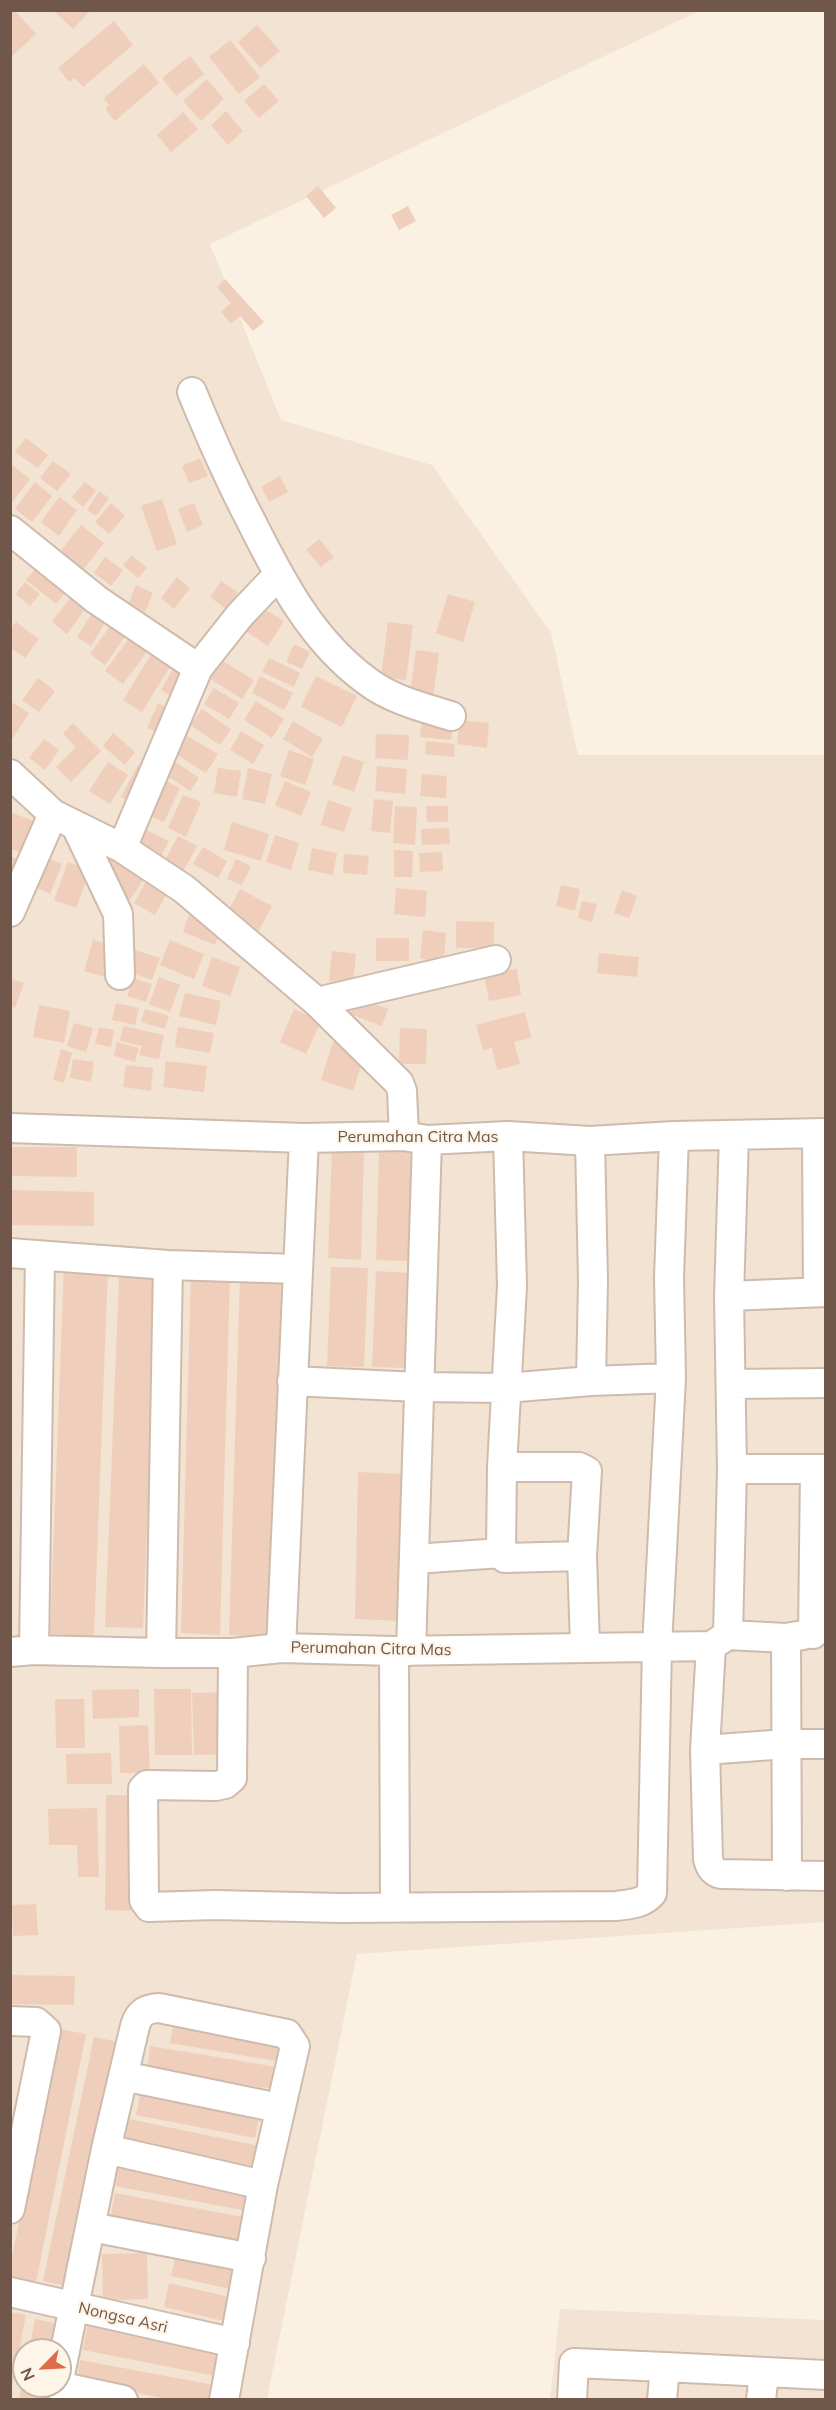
<!DOCTYPE html>
<html>
<head>
<meta charset="utf-8">
<style>
  body { margin:0 }
  #map { position:relative; width:836px; height:2410px; overflow:hidden; background:#fbf1e3; font-family:Mulish,sans-serif }
  canvas { display:block }
  .frame { position:absolute; inset:0; border:12px solid #71574a; pointer-events:none }
  .north { position:absolute; left:12px; top:2338px; width:60px; height:60px; box-sizing:border-box; background:#fef5e9; border:2px solid #c6b6a9; border-radius:50%; rotate:246deg; font-size:16px; font-weight:700; line-height:24px; text-align:center; color:#71574a }
  .north::after { content:''; display:block; margin:auto; width:21px; height:27px; background:#df6b4d; clip-path:polygon(50% 0,100% 100%,50% 72%,0 100%) }
</style>
</head>
<body>
<div id="map">
<canvas width="836" height="2410"></canvas>
<div class="frame"></div>
<div class="north">N</div>
</div>
<script>
const g = document.querySelector('canvas').getContext('2d');
g.lineJoin = 'round';
function fillPath(path, color) {
  g.fillStyle = color;
  g.fill(path, 'evenodd');
}
function strokePath(path, color, width, dash) {
  g.strokeStyle = color;
  g.lineWidth = width;
  g.lineCap = dash ? 'butt' : 'round';
  g.setLineDash(dash || []);
  g.stroke(path);
}
function write(font, color, halo, rows, align = 'center') {
  g.font = font + ' Mulish,sans-serif';
  g.lineWidth = 4.5;
  g.setLineDash([]);
  g.textBaseline = 'middle';
  g.strokeStyle = halo;
  g.fillStyle = color;
  for (const [text, x, y, turn = 0] of rows) {
    g.save();
    g.translate(x, y);
    g.rotate((+turn || 0) * Math.PI / 180);
    g.textAlign = isNaN(turn) ? turn : align;
    if (halo) g.strokeText(text, 0, 0);
    g.fillText(text, 0, 0);
    g.restore();
  }
}
fillPath(new Path2D(`
  M 11,11 L 699,11 L 210,244 L 281,420 L 432,465 L 551,633 L 578,755 L 825,755 L 825,1922 L 357,1954 L 267,2399 L 11,2400 ZM 24,2350 L 60,2350 L 60,2386 L 24,2386 Z
  M 560,2309 L 825,2320 L 825,2399 L 550,2400 Z`), '#f2e3d2');
fillPath(new Path2D(`
  M 10,10 L 14,10 L 36,34 L 10,58 Z
  M 57,10 L 91,10 L 73,29 L 55,12 Z
  M 114,21 L 133,45 L 83,87 L 75,78 L 69,82 L 58,68 Z
  M 257,25 L 280,51 L 260,68 L 238,42 Z
  M 230,40 L 260,77 L 239,94 L 209,57 Z
  M 190,56 L 204,74 L 176,96 L 162,78 Z
  M 144,64 L 159,83 L 115,121 L 105,109 L 109,105 L 104,98 Z
  M 207,79 L 224,99 L 201,121 L 183,101 Z
  M 264,84 L 279,101 L 259,118 L 244,101 Z
  M 226,111 L 243,131 L 228,145 L 211,125 Z
  M 183,112 L 198,129 L 171,152 L 157,135 Z
  M 318,186 L 336,208 L 324,218 L 306,196 Z
  M 408,206 L 416,221 L 399,230 L 391,215 Z
  M 225,279 L 264,322 L 253,331 L 240,316 L 231,324 L 221,312 L 231,303 L 217,287 Z
  M 26,438 L 48,455 L 38,468 L 15,452 Z
  M 200,458 L 208,476 L 189,483 L 182,466 Z
  M 53,461 L 71,474 L 57,491 L 40,478 Z
  M 12,465 L 30,479 L 10,505 L 10,467 Z
  M 280,476 L 288,492 L 269,502 L 261,487 Z
  M 35,482 L 52,496 L 32,522 L 15,509 Z
  M 85,482 L 96,491 L 83,507 L 72,497 Z
  M 99,491 L 109,498 L 96,516 L 87,510 Z
  M 59,497 L 77,510 L 59,536 L 41,522 Z
  M 162,499 L 177,544 L 157,551 L 141,506 Z
  M 111,503 L 125,516 L 109,534 L 95,522 Z
  M 194,503 L 203,525 L 187,532 L 178,509 Z
  M 81,525 L 104,543 L 83,570 L 60,552 Z
  M 319,539 L 334,557 L 321,567 L 306,550 Z
  M 132,555 L 147,568 L 138,578 L 123,565 Z
  M 105,557 L 123,570 L 111,586 L 94,573 Z
  M 38,565 L 68,588 L 56,604 L 26,580 Z
  M 177,577 L 190,588 L 174,609 L 161,598 Z
  M 221,581 L 238,592 L 226,609 L 210,597 Z
  M 25,582 L 40,594 L 30,606 L 16,594 Z
  M 136,585 L 153,593 L 145,612 L 128,605 Z
  M 73,594 L 88,605 L 67,634 L 52,622 Z
  M 448,594 L 475,602 L 463,642 L 436,633 Z
  M 259,606 L 284,621 L 268,646 L 244,630 Z
  M 92,613 L 106,621 L 91,646 L 77,637 Z
  M 16,622 L 39,639 L 25,658 L 10,647 L 10,629 Z
  M 113,622 L 128,632 L 105,665 L 90,654 Z
  M 388,622 L 413,625 L 406,680 L 381,677 Z
  M 134,632 L 152,645 L 123,684 L 105,671 Z
  M 294,644 L 310,652 L 302,669 L 286,662 Z
  M 155,648 L 174,660 L 142,712 L 123,700 Z
  M 416,650 L 439,653 L 433,698 L 410,694 Z
  M 269,658 L 300,673 L 294,687 L 262,672 Z
  M 220,659 L 254,680 L 242,699 L 209,678 Z
  M 174,667 L 192,677 L 178,700 L 161,690 Z
  M 260,676 L 293,693 L 284,710 L 252,693 Z
  M 316,676 L 357,696 L 342,727 L 301,707 Z
  M 38,678 L 55,691 L 39,712 L 22,700 Z
  M 214,688 L 239,703 L 229,719 L 204,704 Z
  M 10,701 L 29,713 L 13,738 L 10,736 Z
  M 256,701 L 284,719 L 272,738 L 244,720 Z
  M 158,703 L 177,712 L 165,736 L 147,728 Z
  M 202,709 L 231,729 L 220,745 L 190,725 Z
  M 422,720 L 453,723 L 451,740 L 420,737 Z
  M 460,720 L 489,723 L 487,748 L 457,744 Z
  M 293,721 L 323,739 L 312,757 L 283,739 Z
  M 73,723 L 101,751 L 71,782 L 56,767 L 76,747 L 63,734 Z
  M 241,731 L 264,745 L 253,764 L 230,750 Z
  M 113,733 L 135,752 L 125,765 L 103,746 Z
  M 376,734 L 409,735 L 408,760 L 375,758 Z
  M 187,736 L 218,754 L 206,773 L 176,754 Z
  M 44,739 L 59,750 L 45,770 L 29,758 Z
  M 426,741 L 455,744 L 454,757 L 425,754 Z
  M 289,750 L 314,759 L 305,785 L 280,776 Z
  M 343,755 L 364,762 L 354,792 L 332,784 Z
  M 173,760 L 199,778 L 190,791 L 164,774 Z
  M 108,762 L 128,775 L 110,804 L 89,791 Z
  M 138,765 L 153,773 L 136,805 L 121,797 Z
  M 377,766 L 407,769 L 405,794 L 375,791 Z
  M 218,768 L 241,771 L 237,797 L 214,793 Z
  M 248,768 L 272,774 L 265,804 L 242,799 Z
  M 422,774 L 447,776 L 446,798 L 420,796 Z
  M 164,780 L 180,788 L 164,822 L 148,815 Z
  M 285,781 L 311,792 L 301,816 L 275,805 Z
  M 183,795 L 201,802 L 186,837 L 168,828 Z
  M 374,799 L 393,801 L 390,833 L 371,831 Z
  M 328,800 L 352,808 L 344,832 L 321,825 Z
  M 395,806 L 417,807 L 415,845 L 393,843 Z
  M 426,806 L 448,806 L 448,822 L 427,822 Z
  M 10,812 L 41,824 L 28,856 L 10,848 Z
  M 232,822 L 269,834 L 261,861 L 224,850 Z
  M 142,828 L 169,841 L 159,861 L 132,848 Z
  M 449,828 L 450,844 L 422,845 L 421,829 Z
  M 275,835 L 299,843 L 291,870 L 266,862 Z
  M 178,836 L 197,846 L 184,870 L 165,860 Z
  M 203,847 L 227,861 L 218,878 L 193,864 Z
  M 312,848 L 337,853 L 333,875 L 308,870 Z
  M 394,850 L 413,851 L 412,877 L 394,877 Z
  M 113,852 L 147,874 L 130,900 L 108,887 L 103,866 Z
  M 442,852 L 443,871 L 420,872 L 419,853 Z
  M 344,854 L 369,856 L 367,875 L 343,873 Z
  M 10,856 L 25,862 L 10,883 Z
  M 45,857 L 62,864 L 50,894 L 32,886 Z
  M 236,859 L 251,866 L 242,885 L 227,879 Z
  M 68,862 L 90,870 L 76,908 L 54,900 Z
  M 149,876 L 170,888 L 155,915 L 134,903 Z
  M 561,885 L 580,889 L 575,911 L 556,906 Z
  M 396,888 L 427,891 L 425,917 L 394,914 Z
  M 240,889 L 272,906 L 259,930 L 227,913 Z
  M 622,890 L 637,896 L 629,918 L 614,913 Z
  M 582,901 L 597,904 L 592,922 L 578,918 Z
  M 190,912 L 223,925 L 215,945 L 183,932 Z
  M 456,921 L 494,922 L 494,948 L 456,948 Z
  M 423,930 L 446,933 L 444,961 L 420,959 Z
  M 376,938 L 409,938 L 409,961 L 376,961 Z
  M 93,940 L 115,946 L 106,977 L 84,971 Z
  M 170,940 L 204,954 L 194,979 L 160,965 Z
  M 133,949 L 160,958 L 152,980 L 125,971 Z
  M 332,951 L 356,954 L 353,984 L 329,981 Z
  M 599,953 L 639,957 L 637,977 L 597,973 Z
  M 212,957 L 240,967 L 230,996 L 202,986 Z
  M 517,969 L 521,995 L 489,1001 L 484,974 Z
  M 159,977 L 180,985 L 170,1012 L 149,1004 Z
  M 10,978 L 24,983 L 15,1008 L 10,1006 Z
  M 133,978 L 152,984 L 146,1002 L 127,996 Z
  M 185,993 L 221,1001 L 216,1025 L 179,1016 Z
  M 356,998 L 388,1009 L 382,1026 L 350,1014 Z
  M 116,1003 L 139,1008 L 135,1025 L 112,1020 Z
  M 39,1005 L 70,1011 L 64,1043 L 33,1037 Z
  M 145,1009 L 169,1016 L 165,1029 L 141,1022 Z
  M 294,1009 L 321,1021 L 306,1054 L 280,1042 Z
  M 525,1012 L 531,1038 L 514,1042 L 520,1064 L 497,1070 L 492,1048 L 483,1050 L 476,1025 Z
  M 74,1023 L 93,1028 L 86,1052 L 67,1046 Z
  M 123,1026 L 164,1035 L 159,1059 L 139,1055 L 142,1046 L 120,1041 Z
  M 99,1027 L 114,1030 L 111,1047 L 95,1044 Z
  M 178,1027 L 214,1033 L 210,1053 L 175,1047 Z
  M 400,1028 L 427,1029 L 426,1064 L 399,1064 Z
  M 117,1042 L 139,1048 L 135,1062 L 114,1056 Z
  M 333,1042 L 365,1053 L 353,1091 L 321,1080 Z
  M 61,1049 L 72,1053 L 64,1083 L 53,1080 Z
  M 73,1059 L 94,1062 L 91,1082 L 70,1078 Z
  M 166,1061 L 207,1066 L 204,1092 L 163,1087 Z
  M 126,1065 L 153,1068 L 151,1091 L 123,1087 Z
  M 10,1147 L 77,1147 L 77,1177 L 10,1176 Z
  M 332,1147 L 364,1149 L 361,1260 L 328,1258 Z
  M 379,1151 L 411,1152 L 408,1261 L 376,1260 Z
  M 10,1190 L 94,1192 L 94,1226 L 10,1225 Z
  M 64,1265 L 108,1267 L 94,1636 L 50,1634 Z
  M 331,1267 L 368,1268 L 364,1367 L 327,1366 Z
  M 376,1271 L 409,1273 L 406,1368 L 372,1367 Z
  M 191,1272 L 230,1273 L 220,1635 L 181,1633 Z
  M 240,1275 L 282,1276 L 272,1637 L 229,1635 Z
  M 119,1277 L 157,1279 L 143,1628 L 105,1627 Z
  M 358,1472 L 405,1474 L 402,1621 L 355,1619 Z
  M 139,1689 L 139,1717 L 93,1719 L 92,1690 Z
  M 154,1689 L 191,1689 L 192,1755 L 155,1755 Z
  M 228,1692 L 230,1754 L 194,1755 L 192,1693 Z
  M 55,1699 L 84,1699 L 85,1748 L 56,1748 Z
  M 148,1725 L 150,1773 L 120,1773 L 119,1726 Z
  M 111,1753 L 112,1784 L 67,1784 L 66,1754 Z
  M 106,1795 L 142,1795 L 141,1911 L 105,1910 Z
  M 97,1808 L 99,1877 L 78,1877 L 77,1845 L 49,1845 L 48,1809 Z
  M 36,1904 L 38,1935 L 13,1936 L 12,1905 Z
  M 10,1975 L 75,1976 L 74,2005 L 10,2004 Z
  M 174,2019 L 280,2037 L 276,2061 L 170,2043 Z
  M 59,2029 L 86,2034 L 36,2282 L 10,2277 L 10,2266 Z
  M 94,2037 L 119,2042 L 69,2287 L 43,2281 Z
  M 150,2046 L 277,2067 L 274,2089 L 147,2069 Z
  M 141,2089 L 260,2112 L 255,2138 L 136,2115 Z
  M 129,2119 L 259,2146 L 254,2171 L 124,2144 Z
  M 119,2163 L 251,2188 L 247,2211 L 115,2186 Z
  M 115,2193 L 248,2218 L 243,2245 L 110,2220 Z
  M 177,2251 L 240,2266 L 235,2290 L 171,2276 Z
  M 147,2253 L 148,2299 L 103,2300 L 102,2254 Z
  M 169,2283 L 234,2298 L 229,2322 L 164,2307 Z
  M 10,2312 L 26,2315 L 12,2387 L 10,2387 Z
  M 35,2319 L 59,2324 L 54,2350 L 29,2350 Z
  M 88,2323 L 220,2349 L 215,2376 L 83,2350 Z
  M 80,2360 L 214,2385 L 211,2400 L 172,2400 L 77,2381 Z
  M 23,2380 L 24,2386 L 47,2386 L 44,2400 L 19,2400 Z`), '#efcfbc');
const minor = new Path2D(`
  M 192,392 C 210,436 229,479 251,521 C 281,581 312,641 367,681 C 392,700 422,707 451,716
  M 10,530 L 97,600 L 198,668
  M 10,774 L 53,814 L 122,848 L 184,889 L 317,1002 L 399,1083 L 402,1091 L 404,1136
  M 76,826 L 118,914 L 120,975
  M 122,848 L 198,668 L 240,615 L 278,575
  M 10,912 L 53,814
  M 317,1002 L 496,960
  M 10,1128 L 304,1138 L 404,1136 L 427,1140 L 508,1136 L 590,1141 L 674,1136 L 826,1133
  M 817,1134 L 818,1292
  M 590,1141 L 593,1281 L 591,1381
  M 10,1253 L 168,1265 L 298,1269
  M 729,1296 L 826,1292
  M 292,1381 L 418,1387 L 506,1388 L 591,1381 L 671,1378
  M 732,1384 L 826,1383
  M 502,1467 L 579,1467 L 587,1471 L 582,1556 L 585,1646
  M 732,1469 L 826,1469
  M 501,1553 L 502,1467 L 512,1286 L 508,1136
  M 415,1559 L 501,1553 L 505,1558 L 582,1556
  M 813,1634 L 815,1469
  M 728,1635 L 732,1469 L 729,1296 L 734,1135
  M 728,1635 L 786,1638 L 803,1635
  M 786,1638 L 787,1876
  M 711,1646 L 705,1750 L 708,1859 C 710,1867 713,1872 721,1874 L 826,1876
  M 281,1648 L 304,1138
  M 34,1650 L 40,1256
  M 394,1651 L 395,1907
  M 411,1651 L 427,1140
  M 10,1652 L 34,1650 L 161,1653 L 233,1653 L 281,1648 L 394,1651 L 711,1646 L 728,1635
  M 161,1653 L 168,1265
  M 233,1653 L 232,1778 L 225,1784 L 216,1786 L 147,1785 L 143,1789 L 144,1900 L 149,1907 L 215,1905 L 340,1908 L 616,1906 C 630,1904 643,1904 652,1893 L 657,1646 L 671,1378 L 669,1278 L 674,1136
  M 705,1750 L 786,1744 L 826,1744
  M 10,2021 L 36,2022 L 46,2031 L 10,2209
  M 123,2076 L 279,2108
  M 106,2149 L 263,2185
  M 91,2227 L 251,2258
  M 10,2292 L 235,2343
  M 665,2367 L 826,2375
  M 60,2375 L 106,2149 L 135,2026 C 139,2012 146,2009 159,2008 L 287,2034 L 295,2046 L 263,2185 L 224,2400
  M 58,2386 L 123,2400
  M 572,2400 L 574,2363 L 665,2367 L 662,2400
  M 761,2400 L 764,2373`);
strokePath(minor, '#cebbad', 32);
strokePath(minor, '#fff', 28);
write('16px', '#71574a', '#fef5e9', [
  ["Perumahan Citra Mas",418,1137],
  ["Perumahan Citra Mas",371,1649,1],
  ["Nongsa Asri",123,2318,13]
]);
</script>
</body>
</html>
